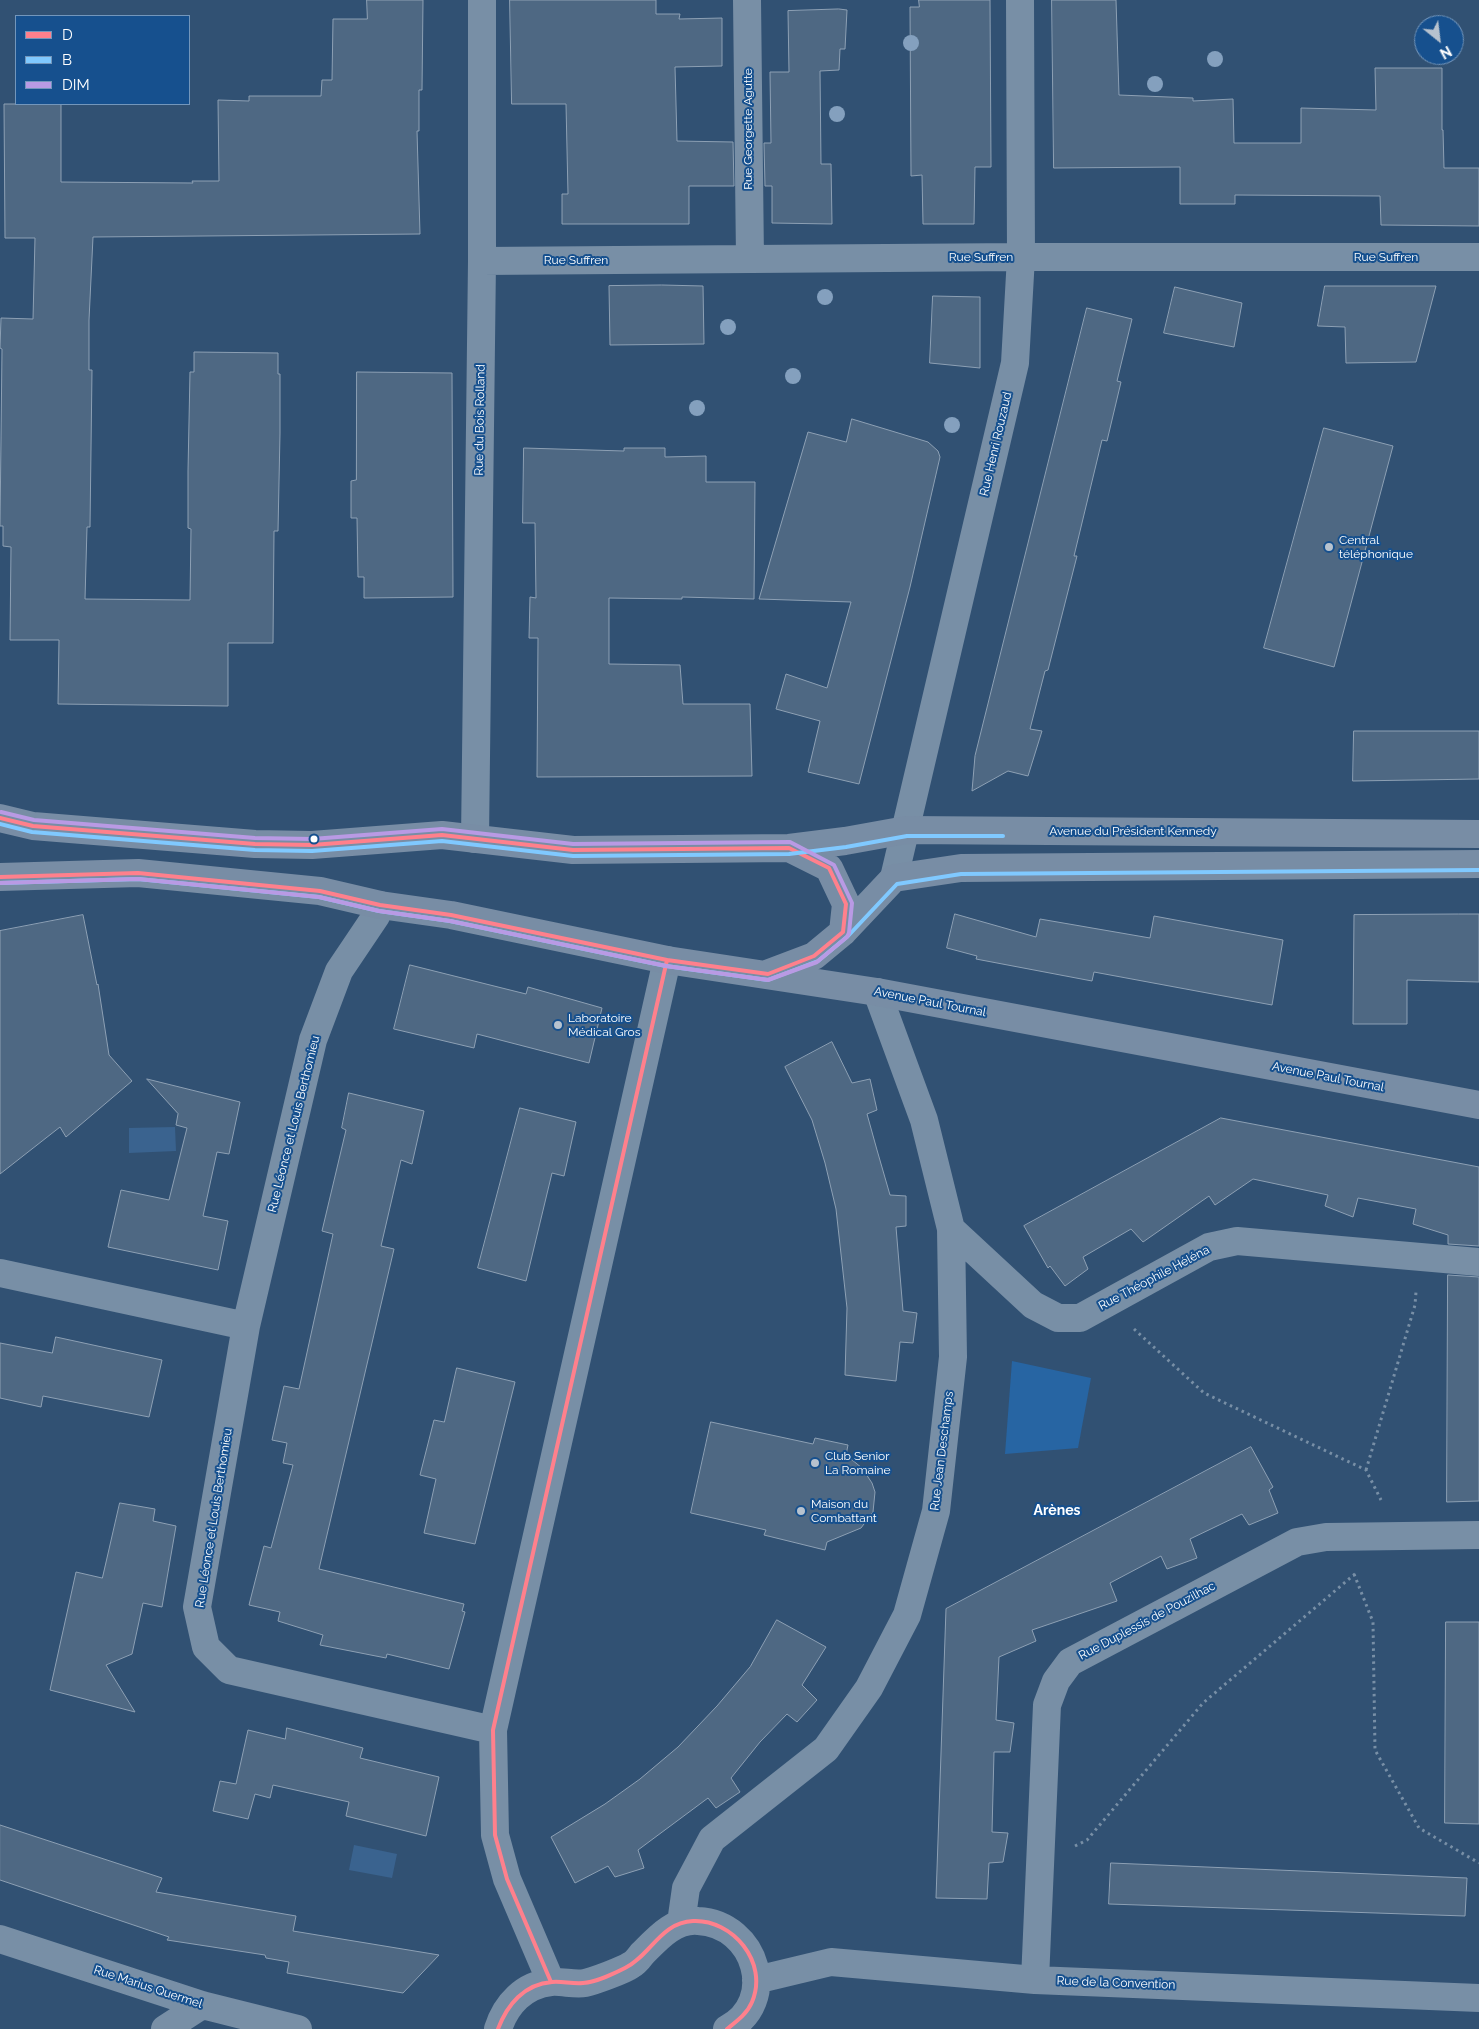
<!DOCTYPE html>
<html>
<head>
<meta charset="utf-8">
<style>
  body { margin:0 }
  #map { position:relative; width:1479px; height:2029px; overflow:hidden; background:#315173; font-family:Raleway,sans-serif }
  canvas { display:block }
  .legend { position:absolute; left:15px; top:15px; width:175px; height:90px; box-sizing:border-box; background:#16508e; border:1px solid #7396bb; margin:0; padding:6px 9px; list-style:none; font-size:15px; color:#fff }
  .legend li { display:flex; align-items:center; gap:10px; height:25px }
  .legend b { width:25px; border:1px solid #7396bb }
  .north { position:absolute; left:1414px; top:15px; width:50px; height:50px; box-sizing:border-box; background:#16508e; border:1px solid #7396bb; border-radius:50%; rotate:151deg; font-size:14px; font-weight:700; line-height:20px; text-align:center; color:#fff }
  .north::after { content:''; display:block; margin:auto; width:18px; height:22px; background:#b7c2ce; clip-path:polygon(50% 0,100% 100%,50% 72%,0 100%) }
</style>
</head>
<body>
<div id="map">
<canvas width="1479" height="2029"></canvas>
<ul class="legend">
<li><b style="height:6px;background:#ff808c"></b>D</li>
<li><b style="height:6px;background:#80c9ff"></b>B</li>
<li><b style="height:6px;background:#b99ae4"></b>DIM</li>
</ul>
<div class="north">N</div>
</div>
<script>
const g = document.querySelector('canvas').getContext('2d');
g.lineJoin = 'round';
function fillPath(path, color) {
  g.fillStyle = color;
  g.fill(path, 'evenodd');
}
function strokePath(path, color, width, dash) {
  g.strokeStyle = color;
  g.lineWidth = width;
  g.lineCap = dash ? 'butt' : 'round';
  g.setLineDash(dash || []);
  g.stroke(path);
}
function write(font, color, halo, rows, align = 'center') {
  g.font = font + ' Raleway,sans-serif';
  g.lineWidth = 4;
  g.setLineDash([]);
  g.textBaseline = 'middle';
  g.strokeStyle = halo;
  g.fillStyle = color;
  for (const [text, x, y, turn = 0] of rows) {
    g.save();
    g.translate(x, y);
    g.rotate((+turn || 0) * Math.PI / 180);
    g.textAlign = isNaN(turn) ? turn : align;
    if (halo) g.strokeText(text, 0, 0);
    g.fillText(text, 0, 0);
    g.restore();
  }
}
fillPath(new Path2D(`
  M 1012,1361 L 1091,1378 L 1078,1448 L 1005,1454 Z`), '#2765a3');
fillPath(new Path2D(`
  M 175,1127 L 176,1151 L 129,1153 L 129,1128 Z
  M 354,1845 L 397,1854 L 392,1878 L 349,1870 Z`), '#3a638f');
const building = new Path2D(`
  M 367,0 L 423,0 L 422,90 L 419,90 L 419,131 L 417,131 L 420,234 L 93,237 L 89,320 L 89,370 L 92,370 L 90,527 L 87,527 L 85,599 L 190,600 L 191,529 L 188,528 L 188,471 L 190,372 L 194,372 L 194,352 L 278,353 L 278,374 L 280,374 L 280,433 L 278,531 L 274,531 L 273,643 L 228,643 L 228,706 L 58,704 L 59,640 L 10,640 L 11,547 L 3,546 L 3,526 L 0,526 L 2,349 L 0,348 L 1,318 L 33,319 L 35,238 L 5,238 L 4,104 L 61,104 L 61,182 L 193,183 L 192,181 L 219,181 L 218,100 L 249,101 L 249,96 L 321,96 L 322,80 L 332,80 L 333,19 L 367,19 Z
  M 510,0 L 656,0 L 656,14 L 680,14 L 679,19 L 722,18 L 722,66 L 675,67 L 677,141 L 733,142 L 734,186 L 689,186 L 689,224 L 562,224 L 562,194 L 568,194 L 566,104 L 512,104 Z
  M 919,0 L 990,0 L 991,167 L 975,167 L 974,224 L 923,224 L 922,175 L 911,176 L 910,7 L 919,7 Z
  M 1052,0 L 1116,0 L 1119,95 L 1193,98 L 1193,101 L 1233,99 L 1234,143 L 1301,143 L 1301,108 L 1376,110 L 1375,68 L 1442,68 L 1442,130 L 1443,130 L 1444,168 L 1479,168 L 1479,226 L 1381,225 L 1380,196 L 1235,195 L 1235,204 L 1180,204 L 1180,167 L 1054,168 Z
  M 839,9 L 847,10 L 845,49 L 840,49 L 839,70 L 820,71 L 821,164 L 831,164 L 832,224 L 772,223 L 772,186 L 765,186 L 764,143 L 771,143 L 770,72 L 789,72 L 788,11 Z
  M 662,285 L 703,286 L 704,344 L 610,345 L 609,286 Z
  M 1325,286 L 1436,286 L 1416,362 L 1346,363 L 1345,327 L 1318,326 Z
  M 1175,287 L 1242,303 L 1234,347 L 1164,333 Z
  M 933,296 L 980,297 L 980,368 L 930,363 Z
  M 1087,308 L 1132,319 L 1117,381 L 1121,382 L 1107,441 L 1102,440 L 1074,556 L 1077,556 L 1048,670 L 1045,671 L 1030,729 L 1042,731 L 1028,776 L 1008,771 L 972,791 L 975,756 Z
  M 357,372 L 452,373 L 453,597 L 364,598 L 364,577 L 358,577 L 357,518 L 351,518 L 351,481 L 356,480 Z
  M 852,419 L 928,442 L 938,451 L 940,457 L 910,587 L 859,784 L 808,772 L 820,721 L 776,709 L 786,674 L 827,688 L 851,602 L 759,599 L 808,432 L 846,442 Z
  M 1324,428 L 1393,446 L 1334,667 L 1264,648 Z
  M 524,448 L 624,451 L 624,448 L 665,448 L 665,457 L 706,456 L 706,482 L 755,482 L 754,599 L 682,597 L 682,599 L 609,598 L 609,664 L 680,665 L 683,704 L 750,704 L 752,776 L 537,777 L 538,638 L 529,638 L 530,597 L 536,598 L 535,523 L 523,523 Z
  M 1354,731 L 1479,731 L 1479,779 L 1353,781 Z
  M 955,914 L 1036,937 L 1040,919 L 1150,938 L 1154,916 L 1283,940 L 1272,1005 L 1094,972 L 1092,981 L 976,959 L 977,956 L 947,948 Z
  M 1459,914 L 1479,914 L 1479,982 L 1407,980 L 1407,1024 L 1353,1024 L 1354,915 Z
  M 83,915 L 97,985 L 98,984 L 109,1055 L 132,1081 L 66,1137 L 60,1127 L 0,1174 L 0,931 Z
  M 410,965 L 526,994 L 528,987 L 602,1008 L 589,1063 L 477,1034 L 474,1048 L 394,1029 Z
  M 832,1042 L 852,1083 L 870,1079 L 877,1110 L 867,1114 L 877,1150 L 890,1195 L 906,1196 L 906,1226 L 896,1227 L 903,1311 L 917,1313 L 913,1343 L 900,1342 L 896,1381 L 845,1375 L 847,1308 L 836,1209 L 825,1163 L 812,1120 L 785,1067 Z
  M 147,1079 L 240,1102 L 229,1154 L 217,1152 L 203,1216 L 228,1221 L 218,1270 L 108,1247 L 121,1190 L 169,1200 L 187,1128 L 176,1125 L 178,1114 Z
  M 349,1093 L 424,1111 L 412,1164 L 401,1160 L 381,1246 L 394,1249 L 319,1569 L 464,1604 L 462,1611 L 465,1612 L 449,1669 L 387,1654 L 386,1658 L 320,1645 L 323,1635 L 278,1621 L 280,1612 L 249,1605 L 264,1546 L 271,1548 L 293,1465 L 283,1463 L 287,1443 L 272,1440 L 284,1386 L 299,1389 L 333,1234 L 322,1231 L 346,1130 L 342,1128 Z
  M 520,1108 L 576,1122 L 564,1176 L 552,1173 L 526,1281 L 478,1268 Z
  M 1221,1118 L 1479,1167 L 1479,1246 L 1448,1244 L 1448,1235 L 1413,1224 L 1416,1209 L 1358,1198 L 1353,1217 L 1325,1206 L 1328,1195 L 1253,1179 L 1215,1205 L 1209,1196 L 1143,1242 L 1131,1229 L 1083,1257 L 1088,1269 L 1065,1286 L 1050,1266 L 1048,1268 L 1024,1226 Z
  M 1448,1275 L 1479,1277 L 1479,1501 L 1447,1502 Z
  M 56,1337 L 162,1360 L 149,1417 L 43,1396 L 41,1407 L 0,1398 L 0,1343 L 52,1353 Z
  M 457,1368 L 515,1382 L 475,1544 L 424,1533 L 436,1479 L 420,1475 L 434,1420 L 444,1422 Z
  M 711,1422 L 813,1444 L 815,1438 L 848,1445 L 846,1455 L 862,1468 L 872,1483 L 875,1492 L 873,1512 L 861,1528 L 827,1542 L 825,1550 L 764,1535 L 766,1530 L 691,1513 Z
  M 1251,1447 L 1273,1487 L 1269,1490 L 1278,1513 L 1249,1525 L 1242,1514 L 1190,1539 L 1197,1558 L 1167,1569 L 1161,1556 L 1110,1583 L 1117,1601 L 1032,1630 L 1036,1641 L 999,1657 L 996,1720 L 1014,1723 L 1010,1752 L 994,1752 L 992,1832 L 1008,1833 L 1003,1862 L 989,1863 L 987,1899 L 936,1898 L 946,1609 Z
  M 120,1503 L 155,1509 L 153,1521 L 176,1526 L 162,1607 L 143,1603 L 132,1654 L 106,1665 L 135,1712 L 50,1690 L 76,1572 L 102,1578 Z
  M 777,1620 L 826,1647 L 802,1685 L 817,1700 L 797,1722 L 787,1714 L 760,1742 L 731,1778 L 740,1792 L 716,1808 L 708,1798 L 638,1850 L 644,1868 L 615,1877 L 608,1866 L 575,1883 L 551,1837 L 605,1804 L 640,1779 L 678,1747 L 717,1706 L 750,1667 Z
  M 1446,1622 L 1479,1622 L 1479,1824 L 1445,1823 Z
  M 287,1728 L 363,1748 L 360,1758 L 439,1777 L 426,1836 L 346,1816 L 349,1802 L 273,1785 L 270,1798 L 255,1794 L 248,1819 L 213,1811 L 220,1781 L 236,1784 L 248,1730 L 285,1739 Z
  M 0,1825 L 162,1878 L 156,1892 L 296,1916 L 293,1931 L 439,1955 L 403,1993 L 287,1973 L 289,1962 L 266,1958 L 265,1955 L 167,1940 L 169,1937 L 0,1880 Z
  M 1111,1863 L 1467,1878 L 1465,1916 L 1109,1904 Z`);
fillPath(building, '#4e6883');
strokePath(building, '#8da0b4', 1);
strokePath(new Path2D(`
  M 1134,1329 L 1204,1393 L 1366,1470 L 1381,1500
  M 1366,1470 L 1415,1305 L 1416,1292
  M 1354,1574 L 1373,1622 L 1375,1750 L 1419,1828 L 1479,1863
  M 1075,1846 L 1087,1840 L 1203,1703 L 1356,1573`), '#788fa6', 3, [2.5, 4]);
strokePath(new Path2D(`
  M 747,0 L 750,259
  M 482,261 L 1021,257 L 1479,257
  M 475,839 L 482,261 L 482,0
  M 894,878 L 1015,363 L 1021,257 L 1020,0
  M 380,905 L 376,916 L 339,971 L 313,1040 L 246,1326 L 197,1607 L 206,1647 L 229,1670 L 493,1730
  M 951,1229 L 1033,1305 L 1058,1318 L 1080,1318 L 1209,1247 L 1237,1241 L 1479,1262
  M 0,1273 L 246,1326
  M 681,1923 L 686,1888 L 712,1839 L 826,1749 L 869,1688 L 907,1615 L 936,1511 L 953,1357 L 951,1229 L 924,1120 L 877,992
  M 0,1939 L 202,2005 L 298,2029
  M 756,1980 L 831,1962 L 1035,1980 L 1479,1998
  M 1035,1980 L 1047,1705 L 1056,1681 L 1070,1662 L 1297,1542 L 1326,1537 L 1479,1535
  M 551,1982 L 507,1879 L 495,1835 L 493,1730 L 667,960
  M 165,2029 L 202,2005
  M 498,2029 C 506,2004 524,1985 551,1982 C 562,1981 575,1985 585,1983 C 594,1981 624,1970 631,1965 C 635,1963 639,1958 642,1954 C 657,1939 674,1919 698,1921 C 757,1924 779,2002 727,2029`), '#788fa6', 28);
strokePath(new Path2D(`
  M 0,818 L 33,826 L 255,844 L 312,845 L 442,835 L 573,850 L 789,848 L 845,841 L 906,830 L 1479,834
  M 789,848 L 829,868 L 846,904 L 843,932
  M 0,877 L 138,873 L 320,891 L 380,905 L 451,915 L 667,960 L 877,992 L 1479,1105
  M 769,973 L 814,956 L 843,932 L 894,878 L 961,868 L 1479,864`), '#788da5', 28);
strokePath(new Path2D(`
  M 0,818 L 33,826 L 255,844 L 312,845 L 442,835 L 573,850 L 789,848 L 829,868 L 846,904 L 843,932 L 814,956 L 768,974 L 667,960 L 451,915 L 380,905 L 320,891 L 138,873 L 0,877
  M 551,1982 L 507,1879 L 495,1835 L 493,1730 L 667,960
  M 498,2029 C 507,2005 524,1984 552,1982 C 562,1981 572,1984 583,1983 C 597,1982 613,1974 625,1968 C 650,1956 661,1922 693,1921 C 732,1919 769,1962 752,2002 C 747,2014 737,2021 727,2029`), '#ff808c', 4);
strokePath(new Path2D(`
  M 0,824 L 32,832 L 255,850 L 312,851 L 442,841 L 573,856 L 789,854 L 846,847 L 907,836 L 1003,836
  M 0,883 L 138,879 L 319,897 L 379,911 L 450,921 L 666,966 L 768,980 L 818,961 L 848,936 L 897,884 L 961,874 L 1479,870`), '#80c9ff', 4);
strokePath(new Path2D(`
  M 0,883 L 138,879 L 319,897 L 379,911 L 450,921 L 666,966 L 768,980 L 817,962 L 847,937 L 849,933 L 852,903 L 834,865 L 790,842 L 573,844 L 442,829 L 312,839 L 255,838 L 34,820 L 1,812`), '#b99ae4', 4);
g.fillStyle = '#84a0be';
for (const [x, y] of [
  [911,43],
  [1215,59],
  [1155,84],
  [837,114],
  [825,297],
  [728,327],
  [793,376],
  [697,408],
  [952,425]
]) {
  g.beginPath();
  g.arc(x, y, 8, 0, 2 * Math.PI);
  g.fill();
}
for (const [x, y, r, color] of [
  [1329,547,5,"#b7c2ce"],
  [314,839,4.5,"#fff"],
  [558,1025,5,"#b7c2ce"],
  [815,1463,5,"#b7c2ce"],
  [801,1511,5,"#b7c2ce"]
]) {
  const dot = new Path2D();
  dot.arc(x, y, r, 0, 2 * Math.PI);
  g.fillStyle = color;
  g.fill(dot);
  strokePath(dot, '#16508e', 2);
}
write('12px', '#fff', '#16508e', [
  ["Rue Georgette Agutte",748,129,-90],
  ["Rue Suffren",981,257],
  ["Rue Suffren",1386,257],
  ["Rue Suffren",576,260],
  ["Rue du Bois Rolland",480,420,-89],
  ["Rue Henri Rouzaud",996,444,-77],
  ["Avenue du Président Kennedy",1133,831],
  ["Avenue Paul Tournal",930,1002,11],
  ["Avenue Paul Tournal",1328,1077,11],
  ["Rue Léonce et Louis Berthomieu",294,1124,-76],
  ["Rue Théophile Héléna",1154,1278,-28],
  ["Rue Jean Deschamps",942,1451,-83],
  ["Rue Léonce et Louis Berthomieu",214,1518,-81],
  ["Rue Duplessis de Pouzilhac",1147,1621,-28],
  ["Rue de la Convention",1116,1983,2],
  ["Rue Marius Quermel",148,1987,18]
]);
write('12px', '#fff', '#16508e', [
  ["Central",1339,540],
  ["téléphonique",1339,554],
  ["Laboratoire",568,1018],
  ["Médical Gros",568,1032],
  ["Club Senior",825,1456],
  ["La Romaine",825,1470],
  ["Maison du",811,1504],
  ["Combattant",811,1518]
], 'left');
write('bold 14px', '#fff', '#16508e', [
  ["Arènes",1057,1511]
]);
</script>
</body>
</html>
